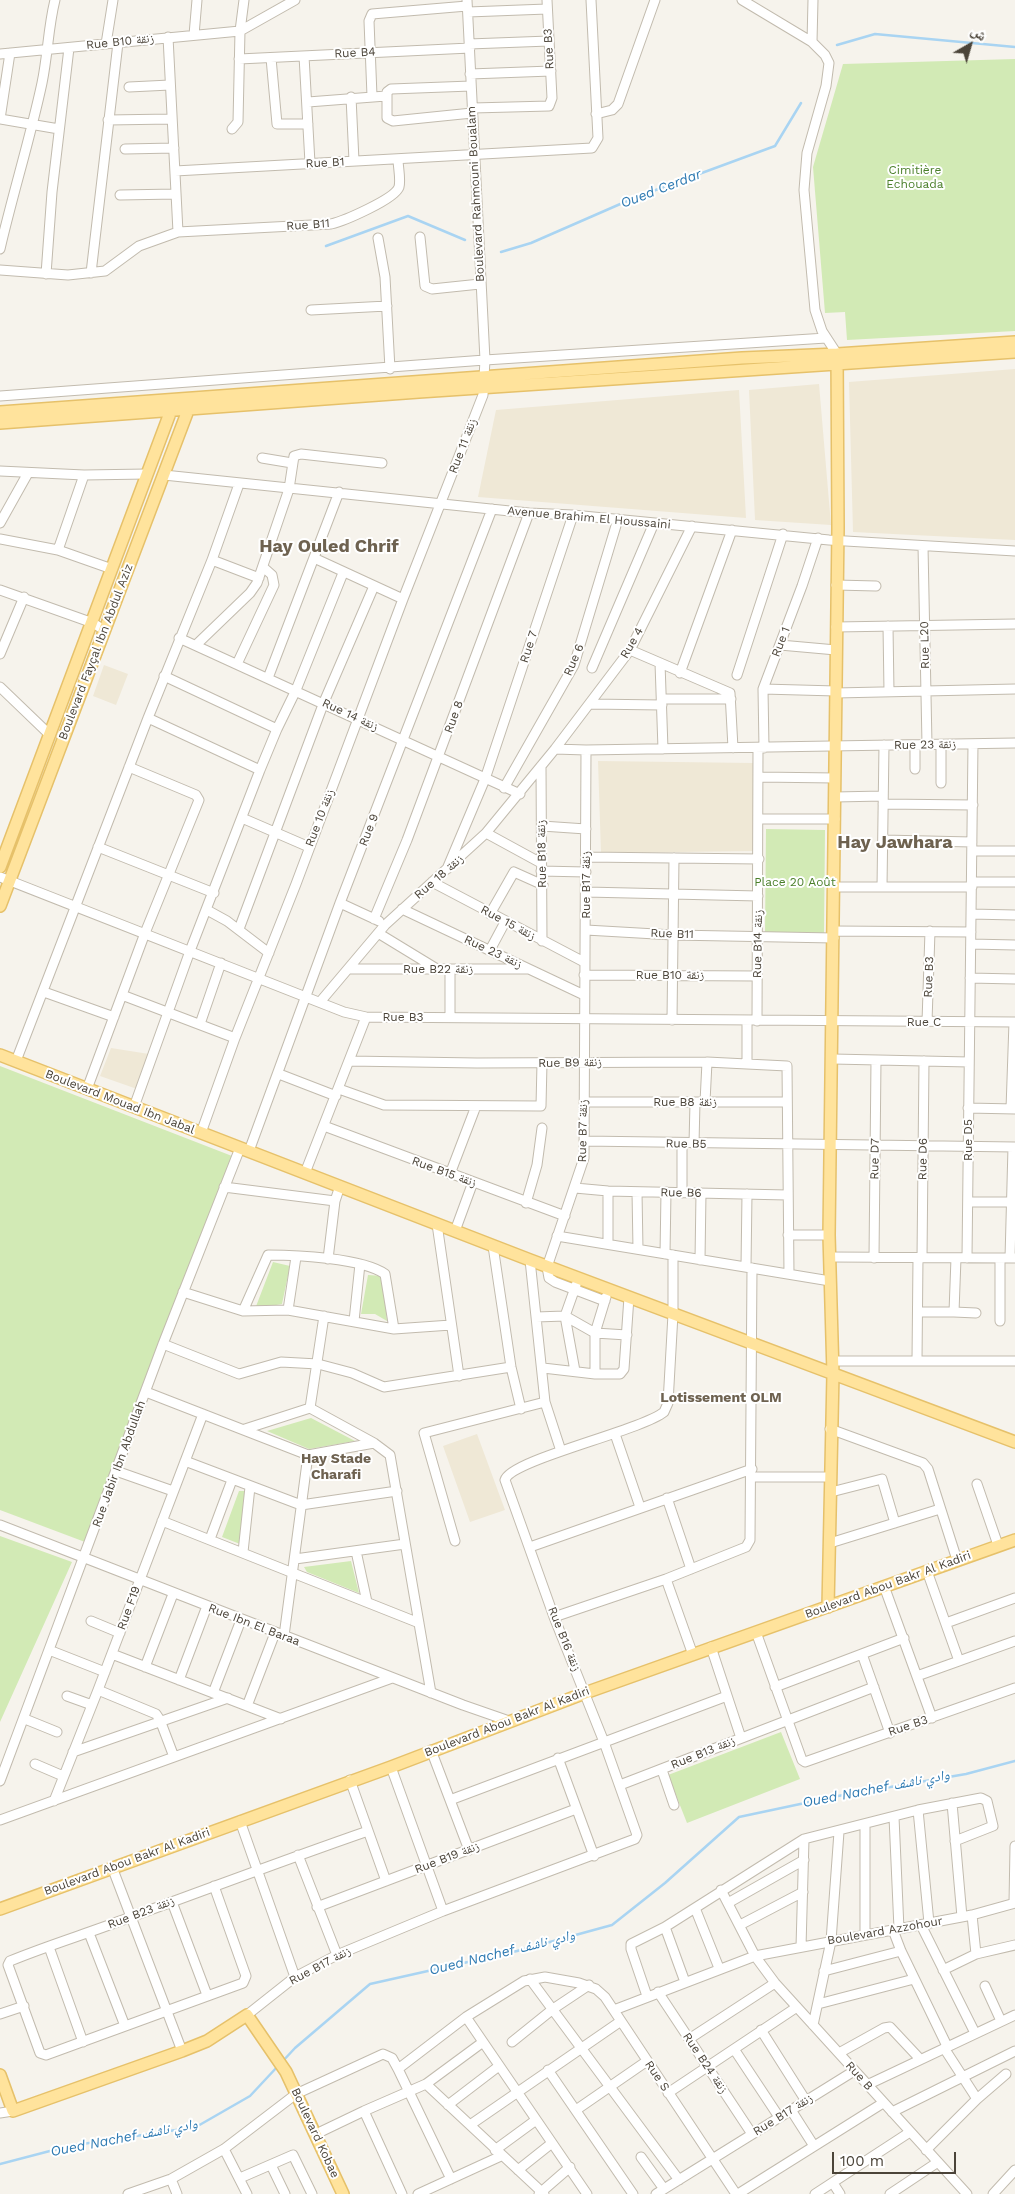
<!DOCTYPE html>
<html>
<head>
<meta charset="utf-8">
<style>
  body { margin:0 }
  #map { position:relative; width:1015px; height:2194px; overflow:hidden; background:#f6f3ec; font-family:"Work Sans","Noto Naskh Arabic",sans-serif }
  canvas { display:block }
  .north { position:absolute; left:945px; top:20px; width:50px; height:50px; -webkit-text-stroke:4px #fff; paint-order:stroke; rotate:38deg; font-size:14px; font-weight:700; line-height:20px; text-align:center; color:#4b4439 }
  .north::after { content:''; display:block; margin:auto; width:18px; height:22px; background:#4b4439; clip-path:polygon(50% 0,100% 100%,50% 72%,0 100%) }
  .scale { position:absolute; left:832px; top:2152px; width:124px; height:22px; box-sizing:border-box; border:2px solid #4b4439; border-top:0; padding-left:6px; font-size:15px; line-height:18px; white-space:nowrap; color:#4b4439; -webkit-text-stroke:4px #fff; paint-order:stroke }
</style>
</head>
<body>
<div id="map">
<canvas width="1015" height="2194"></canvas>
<div class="north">ش</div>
<div class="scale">100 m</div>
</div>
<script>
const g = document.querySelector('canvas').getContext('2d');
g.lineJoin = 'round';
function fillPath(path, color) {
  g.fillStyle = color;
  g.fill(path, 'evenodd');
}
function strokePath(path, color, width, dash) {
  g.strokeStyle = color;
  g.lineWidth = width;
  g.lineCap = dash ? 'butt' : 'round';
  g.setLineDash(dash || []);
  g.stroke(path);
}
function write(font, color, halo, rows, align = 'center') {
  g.font = font + ' "Work Sans","Noto Naskh Arabic",sans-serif';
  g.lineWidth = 4;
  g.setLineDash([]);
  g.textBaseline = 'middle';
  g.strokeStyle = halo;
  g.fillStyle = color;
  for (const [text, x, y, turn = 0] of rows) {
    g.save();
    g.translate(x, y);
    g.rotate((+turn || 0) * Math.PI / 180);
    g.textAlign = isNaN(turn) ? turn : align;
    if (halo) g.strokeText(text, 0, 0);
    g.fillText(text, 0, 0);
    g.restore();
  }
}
fillPath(new Path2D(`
  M 1015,369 L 1015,540 L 853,532 L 849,382 Z
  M 819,384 L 831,525 L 755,520 L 749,390 Z
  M 739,390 L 746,518 L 478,497 L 496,410 Z
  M 104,665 L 128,674 L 116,705 L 93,696 Z
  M 598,761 L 753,763 L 753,851 L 601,853 Z
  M 111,1048 L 149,1054 L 137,1089 L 100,1076 Z
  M 477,1434 L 505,1510 L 470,1522 L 443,1446 Z`), '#efe8d6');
fillPath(new Path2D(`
  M 1015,59 L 1015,331 L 847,340 L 845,312 L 825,313 L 813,167 L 843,64 Z
  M 766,829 L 825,830 L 824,935 L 765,934 Z
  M 0,1066 L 232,1156 L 85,1542 L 0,1510 Z
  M 273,1262 L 290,1266 L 282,1304 L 255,1309 Z
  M 368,1275 L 383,1276 L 387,1321 L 375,1314 L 361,1314 Z
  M 311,1418 L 355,1441 L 309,1449 L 267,1431 Z
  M 239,1491 L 247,1491 L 240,1544 L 222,1537 Z
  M 0,1536 L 72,1562 L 0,1722 Z
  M 351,1561 L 359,1593 L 307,1572 L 304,1567 Z
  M 781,1732 L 800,1779 L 687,1823 L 668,1775 Z`), '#d2eab5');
strokePath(new Path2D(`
  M 837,45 L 875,34 L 1015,47
  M 326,246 L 408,216 L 465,240
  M 501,252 L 531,243 L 634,198 L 775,146 L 801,103
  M 282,2062 L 295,2048 L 370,1984 L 517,1951 L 612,1925 L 665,1883 L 739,1817 L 838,1796 L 966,1774 L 1015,1761
  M 0,2164 L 69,2146 L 196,2127 L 250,2096 L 278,2066`), '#a9d4f2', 2.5);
const minor = new Path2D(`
  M 742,0 L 812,42 L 825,55 L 829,63 L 826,86 L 807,153 L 804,190 L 815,310 L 822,331 L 837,354
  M 468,12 L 547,9
  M 194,35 L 197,0
  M 168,37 L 178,232
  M 812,42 L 813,0
  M 106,44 L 113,0
  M 469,44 L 549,41
  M 10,53 L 0,119 L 59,129
  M 0,54 L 240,31 L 295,0
  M 304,56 L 310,163
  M 271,58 L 277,124 L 308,124
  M 239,59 L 470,48
  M 470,74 L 551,71
  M 471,86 L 391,89 L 387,92 L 387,118 L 393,121 L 472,113
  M 129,87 L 170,85
  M 372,96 L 369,21 L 372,14 L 467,6
  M 351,97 L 354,161
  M 308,102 L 386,96
  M 473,108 L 549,106 L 552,98 L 547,0
  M 596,114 L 612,110 L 618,104 L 655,0
  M 108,120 L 171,119
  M 232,129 L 238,122 L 240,31 L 244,0
  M 125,149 L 174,148
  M 175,171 L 592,148 L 598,138 L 591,0
  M 120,195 L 176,194
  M 420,237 L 425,286 L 432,289 L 480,284
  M 378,238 L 385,277 L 390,369
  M 0,249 C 13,193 30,139 42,83 C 48,54 48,28 55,0
  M 0,270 L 68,275 L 105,271 L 139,246 L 178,232 L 331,224 C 344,221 395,199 399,187 C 401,179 398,167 398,159
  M 91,273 L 118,43
  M 46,274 L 52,192 L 69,48
  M 311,310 L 387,306
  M 0,396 L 485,360 L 826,338
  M 262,458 L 292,463
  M 0,471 L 84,475 L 147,474
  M 164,475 L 529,513 L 573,515 L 829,540 L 1015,551
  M 0,523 L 28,473
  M 0,539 L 58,550 L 112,569
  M 923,546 L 927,744
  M 58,550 L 84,475
  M 314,558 L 403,599
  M 212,560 L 259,578
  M 836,585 L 876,586
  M 0,590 L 93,623 L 104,630
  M 888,626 L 889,692
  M 836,627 L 1015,624
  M 179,638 L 520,794
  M 196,645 L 250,593 L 257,583 L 289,489 L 294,456 L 301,454 L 382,463
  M 780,645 L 836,650
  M 630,650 L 730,693 L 733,748
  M 0,654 L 24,597
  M 660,663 L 663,749
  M 237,664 L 274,585 L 272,575 L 263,567
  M 592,668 L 654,523
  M 680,673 L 732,530
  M 737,675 L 783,534
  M 164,676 L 277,729
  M 268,678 L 339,492
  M 0,687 L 50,735
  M 763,689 L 836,691
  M 836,693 L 1015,689
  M 662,699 L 731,699
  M 590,704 L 662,705
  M 148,718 L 260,770
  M 764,748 L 763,689 L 802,586 L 818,538
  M 555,749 L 586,750 L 1015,743
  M 586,750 L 584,1158 L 547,1267 L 549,1278 L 555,1282 L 605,1301
  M 541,766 L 542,941
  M 915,769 L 915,745
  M 759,777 L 835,778
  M 941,783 L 941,745
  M 504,788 L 574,665 L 618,519
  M 835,797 L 883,796
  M 883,804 L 973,805
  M 242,818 L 309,847
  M 759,819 L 835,819
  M 542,826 L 586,829
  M 486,833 L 541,863
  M 883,840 L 972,842
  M 98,847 L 214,893
  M 972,851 L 1015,851
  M 586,857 L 759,859
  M 447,869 L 485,779 L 573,515
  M 541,871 L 586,872
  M 0,877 L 344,1012 L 366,1017 L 1015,1022
  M 432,882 L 584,962
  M 972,882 L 1015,882
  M 834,887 L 972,887
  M 882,887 L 884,745
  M 586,892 L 758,896
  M 340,903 L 379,921
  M 402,909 L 584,995
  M 207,910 L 227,921 L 269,953
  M 490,914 L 514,872 L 543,885
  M 971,914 L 1015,915
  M 374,919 L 407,840 L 529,513
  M 239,929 L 324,702 L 374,586
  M 586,930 L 673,935 L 834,938
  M 834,931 L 971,932
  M 378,933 L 437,969
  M 971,944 L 1015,945
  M 490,950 L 505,922
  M 348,969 L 526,969
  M 584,975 L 757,976
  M 970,978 L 1015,979
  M 44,992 L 114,1017
  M 122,995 L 235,1038
  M 320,1002 L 385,925 L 486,833 L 555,749 L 630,650 L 692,526
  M 450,1017 L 450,970
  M 672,1020 L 674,858
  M 757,1021 L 758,748
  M 927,1022 L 930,931
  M 200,1024 L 221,963
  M 833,1059 L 969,1062
  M 16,1061 L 148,718 L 212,560 L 239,484
  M 349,1061 L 477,1063 L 707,1062 L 787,1066 L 789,1274
  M 747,1062 L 747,1021
  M 279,1074 L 336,1096
  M 87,1089 L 145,933 L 199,800 L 196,795 L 129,767
  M 339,1089 L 384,1105 L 541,1106 L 542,1063
  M 584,1102 L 787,1102
  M 705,1102 L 707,1062
  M 134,1107 L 190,951 L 260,770 L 277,729 L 296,690 L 343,573
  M 968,1108 L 1015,1109
  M 1011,1109 L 1014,1022
  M 324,1126 L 565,1216
  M 201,1133 L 235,1038 L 296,884 L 403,599 L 483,395 L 485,360 L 467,0
  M 584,1141 L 1015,1147
  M 694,1144 L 695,1102
  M 249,1151 L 340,903 L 492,509
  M 305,1173 L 366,1017
  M 450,1174 L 476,1106
  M 224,1187 L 335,1201
  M 575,1188 L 608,1191 L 787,1195
  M 608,1191 L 608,1244
  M 637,1192 L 638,1249
  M 682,1193 L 682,1144
  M 968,1202 L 1012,1202
  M 526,1203 L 537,1165 L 542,1128
  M 437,1224 L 459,1376
  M 455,1231 L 473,1182
  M 788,1235 L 829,1235
  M 557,1236 L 830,1281
  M 493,1246 L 511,1367 L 521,1409
  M 665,1254 L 666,1192
  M 830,1257 L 1015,1258
  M 874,1258 L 876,1060
  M 922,1258 L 924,1061
  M 967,1258 L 973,744
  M 1000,1258 L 1000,1321
  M 1010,1258 L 1013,1147
  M 328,1259 L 335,1201 L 340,1186
  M 530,1260 L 545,1402 L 561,1451
  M 700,1260 L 701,1193
  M 746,1267 L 747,1194
  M 183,1292 L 243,1311 L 288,1310 L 394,1329 L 451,1325
  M 288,1310 L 296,1257
  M 243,1311 L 268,1255 C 297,1255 362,1258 385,1274 L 394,1329
  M 918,1312 L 954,1312 L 956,1258
  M 954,1312 L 976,1313
  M 536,1317 L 565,1316 L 595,1333 L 627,1335
  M 354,1321 L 360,1264
  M 163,1344 L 239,1374 L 281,1362 L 318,1364 L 352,1373 L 384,1387 L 511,1367
  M 917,1360 L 918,1258
  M 833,1361 L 1015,1361
  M 543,1368 L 595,1374 L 620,1374 L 624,1369 L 629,1297
  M 575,1371 L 565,1316 L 576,1285
  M 595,1374 L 595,1333 L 606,1297
  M 146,1392 L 308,1455 L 374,1443
  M 310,1408 L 324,1316
  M 245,1429 L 310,1408 L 374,1443 L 390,1455 L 431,1693
  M 830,1429 L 923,1463 L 928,1469 L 957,1560
  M 615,1434 L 640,1507
  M 185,1461 L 301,1505 L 397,1491
  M 116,1471 L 173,1491
  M 752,1477 L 830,1477
  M 977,1484 L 998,1545
  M 831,1492 L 882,1479 L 895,1523
  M 667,1498 L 691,1569
  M 162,1521 L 419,1623
  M 0,1525 L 463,1705 L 509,1721
  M 210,1539 L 232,1480
  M 455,1541 L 424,1433 L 545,1402
  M 830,1543 L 940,1509
  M 530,1547 L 752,1469
  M 356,1551 L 367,1602
  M 243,1552 L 250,1487
  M 295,1559 L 405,1544
  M 927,1571 L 959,1661
  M 666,1579 L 693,1655
  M 884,1586 L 932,1718
  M 554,1617 L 666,1579 L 746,1547 L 750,1540 L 752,1268
  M 91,1621 L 120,1633
  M 946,1623 L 1015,1598
  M 756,1632 L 802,1760 L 805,1762 L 1015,1688
  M 284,1636 L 308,1455
  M 711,1647 L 741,1738
  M 49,1650 L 105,1672
  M 112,1654 L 281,1719
  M 862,1654 L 890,1733
  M 145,1667 L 173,1594
  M 917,1676 L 1015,1641
  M 179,1680 L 207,1606
  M 775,1687 L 904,1638
  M 98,1690 L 156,1714 L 160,1720 L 174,1757
  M 213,1693 L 241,1620
  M 67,1696 L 92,1705
  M 247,1706 L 275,1633
  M 25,1719 L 57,1732
  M 431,1750 L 469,1850
  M 73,1752 L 228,1698
  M 558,1758 L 594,1856
  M 35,1764 L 63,1776
  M 391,1767 L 443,1911
  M 662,1770 L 674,1805
  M 350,1780 L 386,1881
  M 0,1781 L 163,1344 L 240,1148
  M 620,1785 L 874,1687
  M 450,1800 L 727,1696
  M 54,1801 L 98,1690 L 203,1414
  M 952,1803 L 962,1917
  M 918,1810 L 929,1923
  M 894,1817 L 899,1929
  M 0,1820 L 392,1678
  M 240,1821 L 295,1977
  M 298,1855 L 337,1955
  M 112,1867 L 182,2051
  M 214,1886 L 246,1976 L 243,1983 L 46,2055 L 40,2053 L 8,1965 L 10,1961 C 49,1945 89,1933 128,1918 C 208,1889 287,1859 368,1831
  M 721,1890 L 755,1956 L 775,1983 L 967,2194
  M 172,1902 L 207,1995
  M 728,1903 L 804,1860
  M 1014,1903 L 1015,1846
  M 317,1907 L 576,1809
  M 695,1908 L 719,1968
  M 972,1915 L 976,1954
  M 740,1925 L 803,1892
  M 921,1925 L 975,2033
  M 665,1927 L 685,1982
  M 893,1930 L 901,1951 L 947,2046
  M 89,1933 L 125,2026
  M 865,1935 L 865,1825
  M 49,1947 L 83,2042
  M 801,1947 L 804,1839
  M 943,1970 L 976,1954 L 1015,1945
  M 824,1971 L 901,1951
  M 530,1979 L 679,2180
  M 985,1986 L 1001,2021
  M 658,1992 L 752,2134
  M 647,1996 L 631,1949 L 631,1944 L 665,1927 L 804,1839 L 918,1810 L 981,1798 L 987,1801 L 993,1826 L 955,1841
  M 818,2004 L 914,1979
  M 614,2010 L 755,1956 L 972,1915 L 1015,1903
  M 0,2014 L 24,2006
  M 247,2015 L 295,1977 L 337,1955 L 443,1911 L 635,1839 L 637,1835 L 604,1742 L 554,1617 L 505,1480 C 510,1460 640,1431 664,1412 L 668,1403 L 673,1314 L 673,1255
  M 466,2017 L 587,2194
  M 813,2025 L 831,1941 L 839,1832
  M 761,2030 L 806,2101
  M 689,2039 L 775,1983
  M 512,2042 L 553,2009 L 589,1985
  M 944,2048 L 977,2099
  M 734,2049 L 779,2117
  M 839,2053 L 884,2028 L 890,2027 L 920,2059
  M 398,2069 L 466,2017 L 524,1981 L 545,1977 L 579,1983 L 596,1989 L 605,1997 L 736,2194
  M 548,2070 L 633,2194
  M 426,2084 L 544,2194
  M 867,2085 L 1015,2015
  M 668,2093 L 797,2007
  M 448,2105 L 499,2066
  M 576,2110 L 647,2061
  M 791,2110 L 814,2146
  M 364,2111 L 402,2194
  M 892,2112 L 1015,2051
  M 0,2113 L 13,2111
  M 470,2125 L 621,2021
  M 316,2134 L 364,2111 L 426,2084 L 483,2042
  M 224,2149 L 247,2194
  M 495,2150 L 536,2120
  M 926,2150 L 977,2099 L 1006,2074
  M 641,2157 L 664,2189
  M 271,2165 L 285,2194
  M 518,2170 L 552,2143
  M 240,2178 L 293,2155 L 312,2194
  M 171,2179 L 177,2194
  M 833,2183 L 840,2194
  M 128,2194 L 171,2179 L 224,2149 L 296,2094 L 383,2054 L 392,2058 L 398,2069 L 451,2179
  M 418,2194 L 501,2156
  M 539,2194 L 570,2167
  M 656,2194 L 854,2071
  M 738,2194 L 883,2103
  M 815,2194 L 910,2132
  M 890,2194 L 938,2162
  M 993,2194 L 1015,2170`);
const major = new Path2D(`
  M 0,412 L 742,358 L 837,354 L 1015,342
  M 0,423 L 419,392 L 1015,352
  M 0,867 L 173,405
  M 0,906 L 190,405
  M 0,1055 L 530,1260 L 1015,1442
  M 828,1607 L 833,1374 L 829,1235 L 838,528 L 837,354
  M 0,1909 L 391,1767 L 585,1693 L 1015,1540
  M 0,2075 L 13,2111 L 182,2051 L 207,2041 L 247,2015 L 286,2072 L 343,2194`);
strokePath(minor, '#c2bbae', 11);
strokePath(major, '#e6c16a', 14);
strokePath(minor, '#fff', 9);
strokePath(major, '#ffe39c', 11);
write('12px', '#4b4439', '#fff', [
  ["Rue B10 زنقة",120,42,-6],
  ["Rue B3",549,49,-93],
  ["Rue B4",355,53,-3],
  ["Rue B1",325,163,-3],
  ["Boulevard Rahmouni Boualam",476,194,-93],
  ["Rue B11",308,225,-4],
  ["Rue 11 زنقة",463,446,-69],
  ["Avenue Brahim El Houssaini",589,518,5],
  ["Rue 1",781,642,-69],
  ["Rue 4",632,643,-60],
  ["Rue L20",925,645,-91],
  ["Rue 7",529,647,-72],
  ["Boulevard Fayçal Ibn Abdul Aziz",96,652,-69],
  ["Rue 6",574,660,-67],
  ["Rue 14 زنقة",350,715,25],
  ["Rue 8",454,717,-70],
  ["Rue 23 زنقة",925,745,-1],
  ["Rue 10 زنقة",320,818,-69],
  ["Rue 9",369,830,-69],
  ["Rue B18 زنقة",542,854,-91],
  ["Rue 18 زنقة",439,877,-41],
  ["Rue B17 زنقة",586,885,-90],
  ["Rue 15 زنقة",508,923,28],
  ["Rue B11",672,934,2],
  ["Rue B14 زنقة",758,944,-89],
  ["Rue 23 زنقة",493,952,25],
  ["Rue B22 زنقة",438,969],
  ["Rue B10 زنقة",670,975],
  ["Rue B3",929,977,-88],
  ["Rue B3",403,1017],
  ["Rue C",924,1022],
  ["Rue B9 زنقة",570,1063,-1],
  ["Boulevard Mouad Ibn Jabal",120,1102,21],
  ["Rue B8 زنقة",685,1102],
  ["Rue B7 زنقة",583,1131,-89],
  ["Rue D5",968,1140,-90],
  ["Rue B5",686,1144,1],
  ["Rue D7",875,1159,-89],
  ["Rue D6",923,1159,-89],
  ["Rue B15 زنقة",444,1172,20],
  ["Rue B6",681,1193,1],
  ["Rue Jabir Ibn Abdullah",119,1464,-70],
  ["Boulevard Abou Bakr Al Kadiri",888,1585,-20],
  ["Rue F19",129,1608,-70],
  ["Rue Ibn El Baraa",254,1625,21],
  ["Rue B16 زنقة",564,1639,68],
  ["Boulevard Abou Bakr Al Kadiri",507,1722,-21],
  ["Rue B3",908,1726,-19],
  ["Rue B13 زنقة",703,1753,-22],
  ["Rue B19 زنقة",447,1858,-21],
  ["Boulevard Abou Bakr Al Kadiri",127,1862,-20],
  ["Rue B23 زنقة",141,1913,-21],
  ["Boulevard Azzohour",885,1931,-10],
  ["Rue B17 زنقة",320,1966,-28],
  ["Rue B24 زنقة",705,2063,56],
  ["Rue S",657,2076,56],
  ["Rue B",859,2076,48],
  ["Rue B17 زنقة",783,2115,-32],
  ["Boulevard Kobae",315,2133,65]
]);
write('12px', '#4a7f2a', '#fff', [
  ["Cimitière",915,170],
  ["Echouada",915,184],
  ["Place 20 Août",795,882]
]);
write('italic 14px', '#2e7ab2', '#fff', [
  ["Oued Cerdar",661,189,-21],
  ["Oued Nachef وادي ناشف",876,1789,-11],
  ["Oued Nachef وادي ناشف",502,1953,-14],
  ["Oued Nachef وادي ناشف",124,2138,-11]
]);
write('bold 14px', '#6e6250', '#fff', [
  ["Lotissement OLM",721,1398],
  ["Hay Stade",336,1459],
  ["Charafi",336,1475]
]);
write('bold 18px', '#6e6250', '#fff', [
  ["Hay Ouled Chrif",329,547],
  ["Hay Jawhara",895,843]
]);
</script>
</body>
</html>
